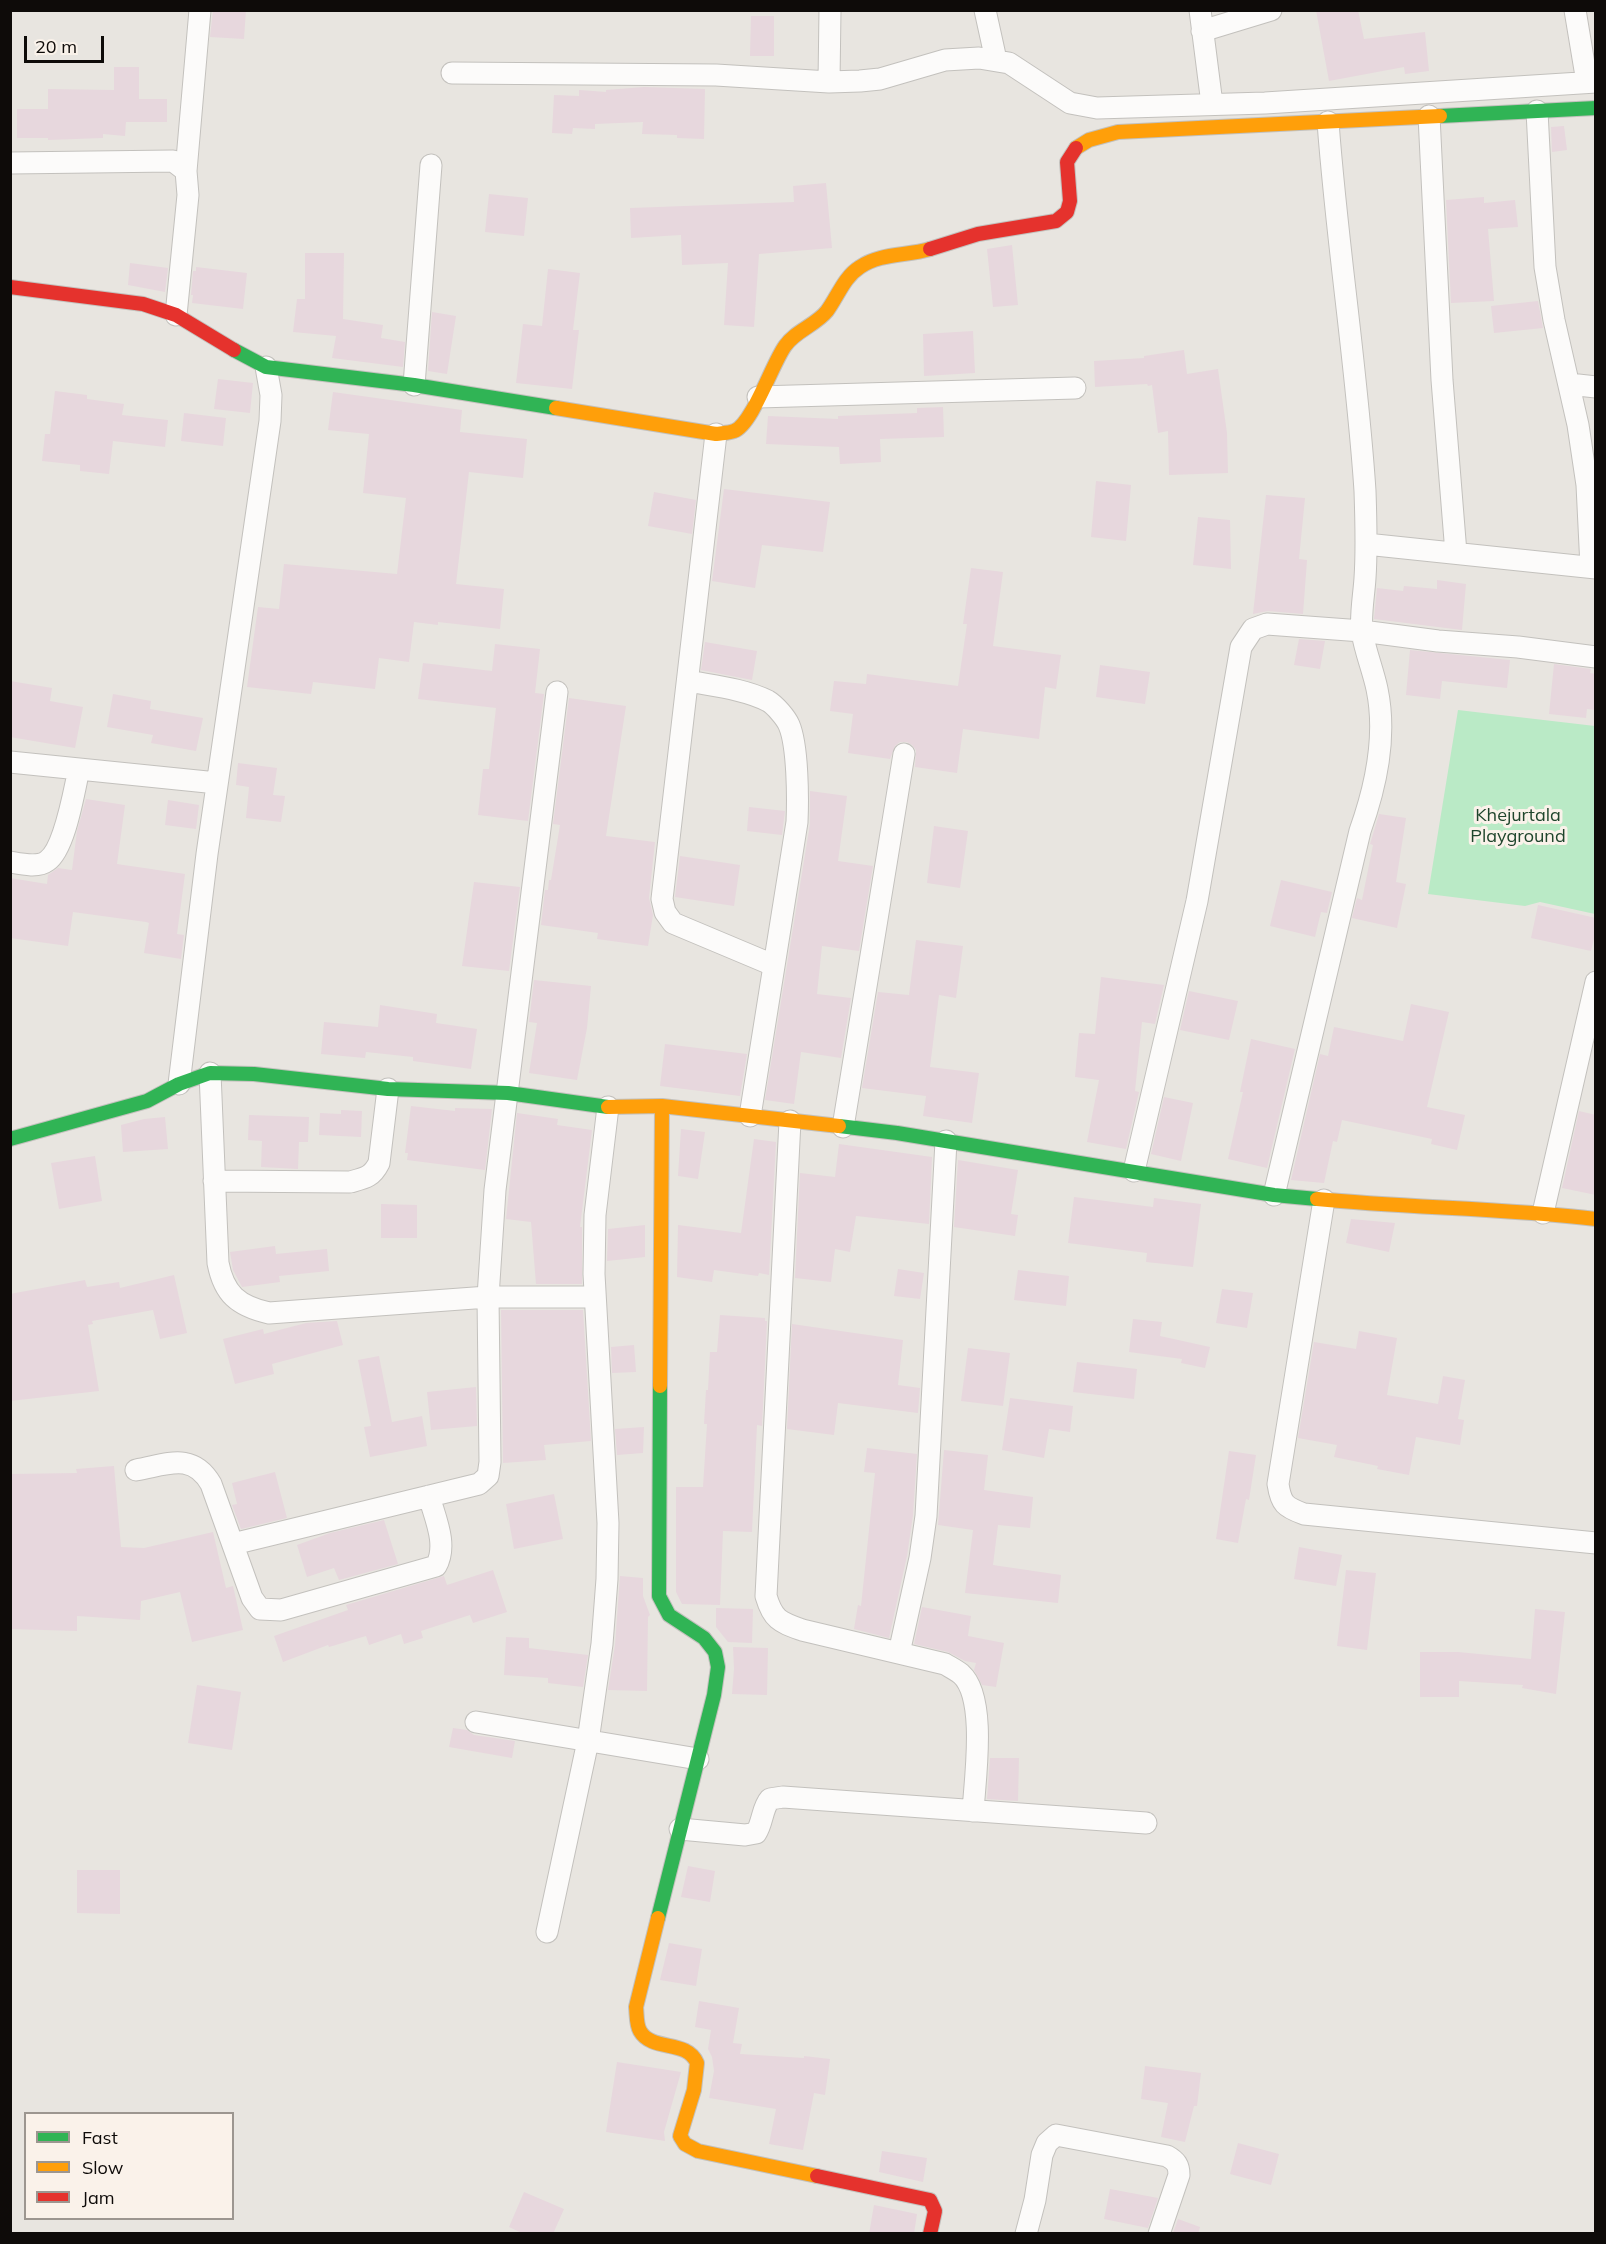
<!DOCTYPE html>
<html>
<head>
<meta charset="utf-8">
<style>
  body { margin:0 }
  #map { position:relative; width:1606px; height:2244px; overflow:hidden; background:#e8e5e0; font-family:Mulish,sans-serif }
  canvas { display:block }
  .frame { position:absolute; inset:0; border:12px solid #0e0b09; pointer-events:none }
  .legend { position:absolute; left:24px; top:2112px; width:210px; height:108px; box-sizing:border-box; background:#faf2ea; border:2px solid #9c9690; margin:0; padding:8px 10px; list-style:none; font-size:18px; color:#0e0b09 }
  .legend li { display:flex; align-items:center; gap:12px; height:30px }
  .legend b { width:30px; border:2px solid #9c9690 }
  .scale { position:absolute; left:24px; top:36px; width:80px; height:27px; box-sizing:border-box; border:3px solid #0e0b09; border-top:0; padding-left:8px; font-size:18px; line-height:21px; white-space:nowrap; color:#0e0b09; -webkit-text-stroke:4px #faf2ea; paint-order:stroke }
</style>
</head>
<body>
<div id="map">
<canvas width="1606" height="2244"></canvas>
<div class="frame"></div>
<ul class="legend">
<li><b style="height:8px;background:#30b455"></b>Fast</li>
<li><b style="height:8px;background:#ff9f0a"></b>Slow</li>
<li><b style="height:8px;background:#e5322d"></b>Jam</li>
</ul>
<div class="scale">20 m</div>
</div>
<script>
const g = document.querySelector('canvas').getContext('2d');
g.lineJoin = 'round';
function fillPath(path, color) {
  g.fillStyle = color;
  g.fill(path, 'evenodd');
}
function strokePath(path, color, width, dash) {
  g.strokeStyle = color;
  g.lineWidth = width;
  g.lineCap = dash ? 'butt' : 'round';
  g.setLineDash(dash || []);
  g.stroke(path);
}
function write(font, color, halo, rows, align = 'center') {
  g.font = font + ' Mulish,sans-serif';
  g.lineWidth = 6;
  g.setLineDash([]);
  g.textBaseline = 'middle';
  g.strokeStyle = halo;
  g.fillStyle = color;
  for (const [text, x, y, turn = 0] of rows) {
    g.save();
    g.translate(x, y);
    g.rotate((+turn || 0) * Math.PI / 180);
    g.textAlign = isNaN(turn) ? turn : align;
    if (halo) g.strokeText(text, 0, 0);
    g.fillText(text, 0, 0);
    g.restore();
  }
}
fillPath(new Path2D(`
  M 1458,710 L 1595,726 L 1595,914 L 1540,902 L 1525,906 L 1428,894 Z`), '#baeac6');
fillPath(new Path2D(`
  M 213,10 L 246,10 L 244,39 L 210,37 Z
  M 1316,10 L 1358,10 L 1364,39 L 1425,32 L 1429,71 L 1405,74 L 1404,67 L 1329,81 Z
  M 751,16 L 774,16 L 774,56 L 750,56 Z
  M 114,67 L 139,67 L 139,99 L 167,99 L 167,122 L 126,122 L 125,136 L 103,134 L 103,138 L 48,140 L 48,138 L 17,138 L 17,109 L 48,109 L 48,89 L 114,90 Z
  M 644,87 L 705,89 L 704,139 L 677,138 L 677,135 L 642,134 L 643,122 L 595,124 L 595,129 L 573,128 L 572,134 L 552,133 L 554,95 L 579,96 L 579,90 L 606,92 L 606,90 Z
  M 1564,126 L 1567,150 L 1552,152 L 1551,127 Z
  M 826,183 L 832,248 L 759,254 L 754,327 L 724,325 L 728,263 L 682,265 L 681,235 L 631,238 L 630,208 L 794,202 L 793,186 Z
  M 489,194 L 528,198 L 524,236 L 485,232 Z
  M 1484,197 L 1484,203 L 1515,200 L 1518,227 L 1488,229 L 1494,301 L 1451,303 L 1446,200 Z
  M 1012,245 L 1018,305 L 993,307 L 987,249 Z
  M 305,253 L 344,253 L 343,319 L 383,325 L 381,338 L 405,342 L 403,367 L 332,358 L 336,336 L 293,332 L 297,299 L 305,299 Z
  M 130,263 L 168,268 L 165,292 L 128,285 Z
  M 196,267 L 247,273 L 243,309 L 192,303 L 193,295 L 191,295 L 193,271 L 196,271 Z
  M 548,269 L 580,273 L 573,330 L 579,330 L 572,389 L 516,383 L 523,324 L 542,326 Z
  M 1538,301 L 1543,328 L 1494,333 L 1491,306 Z
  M 432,312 L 456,316 L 447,374 L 428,371 Z
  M 973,331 L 975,373 L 924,376 L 923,334 Z
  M 1184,350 L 1187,374 L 1218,369 L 1227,433 L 1228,473 L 1169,475 L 1168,431 L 1158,433 L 1152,385 L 1148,386 L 1147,384 L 1095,387 L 1094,361 L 1144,358 L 1144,356 Z
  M 218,379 L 253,383 L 250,413 L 214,409 Z
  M 55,391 L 87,395 L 87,399 L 124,404 L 122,415 L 168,420 L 165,447 L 113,441 L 109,474 L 80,471 L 80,465 L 42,461 L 45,434 L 50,434 Z
  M 333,392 L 462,410 L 460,432 L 527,439 L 523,478 L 469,472 L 456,584 L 504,589 L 500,629 L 438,622 L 438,625 L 414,622 L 409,662 L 379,658 L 375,689 L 313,682 L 311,694 L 247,687 L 258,607 L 279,609 L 284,564 L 397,574 L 406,498 L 363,493 L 369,434 L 328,430 Z
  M 943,407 L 944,437 L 880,439 L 881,462 L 840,464 L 839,447 L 766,444 L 768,416 L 838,419 L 838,416 L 917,413 L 917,408 Z
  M 184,413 L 226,418 L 223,446 L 181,441 Z
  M 1096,481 L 1131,485 L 1126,541 L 1091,537 Z
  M 724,489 L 830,502 L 823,552 L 762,545 L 755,588 L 712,581 Z
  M 654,492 L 696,500 L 692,534 L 648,526 Z
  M 1266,495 L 1305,498 L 1299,559 L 1307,560 L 1303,614 L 1268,611 L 1253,614 Z
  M 1198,517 L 1230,520 L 1231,569 L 1193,565 Z
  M 971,568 L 1003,572 L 993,646 L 1061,655 L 1056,689 L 1045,687 L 1039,739 L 963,729 L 957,773 L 915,767 L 916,750 L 912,745 L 907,742 L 900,742 L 895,746 L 890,759 L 848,753 L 853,714 L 830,711 L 834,681 L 866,684 L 867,674 L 958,686 L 967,624 L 963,624 Z
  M 1437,580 L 1466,584 L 1462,630 L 1374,619 L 1377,588 L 1403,591 L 1404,586 L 1437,589 Z
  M 1299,639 L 1325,641 L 1320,669 L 1294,665 Z
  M 705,642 L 757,651 L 752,680 L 701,670 Z
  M 495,644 L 540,649 L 535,693 L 544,694 L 528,821 L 478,815 L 483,769 L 489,769 L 496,708 L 418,699 L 423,663 L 492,671 Z
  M 1410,650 L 1510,660 L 1507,688 L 1442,681 L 1440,699 L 1406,695 Z
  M 1554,664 L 1591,669 L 1590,673 L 1596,674 L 1596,710 L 1587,709 L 1586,718 L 1549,714 Z
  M 1100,665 L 1150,672 L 1145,704 L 1096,697 Z
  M 10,681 L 52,688 L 50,701 L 83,707 L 75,748 L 10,737 Z
  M 113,694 L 151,701 L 150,709 L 203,718 L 196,751 L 151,743 L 153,735 L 107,727 Z
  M 569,698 L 626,706 L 606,836 L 655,842 L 649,898 L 653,915 L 648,946 L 597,939 L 598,933 L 541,925 L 545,890 L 548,890 L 549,880 L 551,880 L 560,825 L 553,824 Z
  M 238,763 L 277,768 L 273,795 L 285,796 L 281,822 L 246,818 L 249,787 L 236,785 Z
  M 810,791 L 847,796 L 838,861 L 873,866 L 859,951 L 822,946 L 817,994 L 851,998 L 841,1058 L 801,1052 L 794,1104 L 765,1100 L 810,824 Z
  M 86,799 L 125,805 L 117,864 L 185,874 L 177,934 L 184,935 L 181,959 L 144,953 L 149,923 L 146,922 L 73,912 L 68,946 L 10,938 L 10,878 L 47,884 L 48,875 L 58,868 L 72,870 L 77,831 Z
  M 168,800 L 199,805 L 196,829 L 165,825 Z
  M 749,807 L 785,811 L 782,835 L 747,831 Z
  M 1379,814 L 1406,818 L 1396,882 L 1406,884 L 1397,928 L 1352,918 L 1357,898 L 1362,900 L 1373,845 L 1370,844 Z
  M 934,826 L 968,831 L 960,888 L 927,883 Z
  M 680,856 L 740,865 L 734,906 L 675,897 Z
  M 1281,880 L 1332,892 L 1327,913 L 1321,912 L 1315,937 L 1270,926 Z
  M 474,882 L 520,887 L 509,971 L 462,966 Z
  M 1538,905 L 1596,918 L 1596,931 L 1591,951 L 1531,938 Z
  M 916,940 L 963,946 L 956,998 L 939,995 L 930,1067 L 979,1073 L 972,1123 L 923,1116 L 926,1096 L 862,1088 L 878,992 L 909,995 Z
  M 1101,977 L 1164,985 L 1155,1024 L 1142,1022 L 1135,1091 L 1139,1092 L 1126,1149 L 1087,1142 L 1099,1080 L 1075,1077 L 1079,1033 L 1095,1034 Z
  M 534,980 L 591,986 L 587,1028 L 577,1080 L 529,1073 L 537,1023 L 529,1022 Z
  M 1189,991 L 1238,1001 L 1229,1040 L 1180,1030 Z
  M 1411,1004 L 1449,1012 L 1427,1107 L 1465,1115 L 1457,1150 L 1431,1144 L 1432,1139 L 1342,1120 L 1337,1142 L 1333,1141 L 1324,1183 L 1291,1180 L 1320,1054 L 1328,1056 L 1334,1027 L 1403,1041 Z
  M 380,1005 L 437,1014 L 436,1023 L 477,1029 L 471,1069 L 413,1061 L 413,1057 L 366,1052 L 365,1058 L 321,1054 L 324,1022 L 378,1027 Z
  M 1251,1039 L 1295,1049 L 1267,1168 L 1228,1159 L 1243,1092 L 1240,1092 Z
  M 665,1044 L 747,1054 L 740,1096 L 660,1086 Z
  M 1164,1097 L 1193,1103 L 1181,1161 L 1151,1154 Z
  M 411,1106 L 455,1111 L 455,1108 L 492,1109 L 485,1170 L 407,1160 L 408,1153 L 405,1153 Z
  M 341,1110 L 362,1111 L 361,1137 L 319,1135 L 320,1113 L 341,1114 Z
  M 1579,1111 L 1596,1115 L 1596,1195 L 1562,1188 Z
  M 517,1113 L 558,1119 L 557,1125 L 592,1130 L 580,1227 L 582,1227 L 582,1284 L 536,1284 L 531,1222 L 506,1219 Z
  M 249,1115 L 309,1117 L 308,1142 L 299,1142 L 298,1169 L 261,1167 L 262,1141 L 248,1140 Z
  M 165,1117 L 168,1149 L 123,1152 L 121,1125 L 144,1119 Z
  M 681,1129 L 705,1132 L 698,1179 L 678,1176 Z
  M 754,1139 L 776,1142 L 769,1275 L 759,1273 L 758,1276 L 714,1270 L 712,1282 L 677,1277 L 678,1225 L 741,1233 Z
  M 839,1144 L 932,1157 L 929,1224 L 856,1216 L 850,1252 L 835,1249 L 831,1282 L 795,1278 L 800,1173 L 835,1177 Z
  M 95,1156 L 102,1201 L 59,1209 L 51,1163 Z
  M 958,1160 L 1018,1170 L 1011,1214 L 1018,1215 L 1015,1236 L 954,1227 Z
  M 1074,1197 L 1153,1207 L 1154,1198 L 1201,1204 L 1193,1267 L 1146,1262 L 1147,1253 L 1068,1243 Z
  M 381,1204 L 417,1205 L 417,1238 L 381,1238 Z
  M 1351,1219 L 1395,1223 L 1389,1252 L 1346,1243 Z
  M 645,1225 L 645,1257 L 607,1261 L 608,1229 Z
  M 275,1246 L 276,1254 L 327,1249 L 329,1271 L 279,1276 L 280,1282 L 242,1287 L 233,1270 L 230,1252 Z
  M 898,1269 L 924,1273 L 920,1299 L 894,1296 Z
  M 1018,1270 L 1069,1276 L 1066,1306 L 1014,1300 Z
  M 174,1275 L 187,1333 L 160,1339 L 153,1310 L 92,1321 L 93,1324 L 88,1325 L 99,1391 L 10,1401 L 10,1294 L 85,1280 L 87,1287 L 119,1282 L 120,1288 Z
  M 1222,1289 L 1253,1293 L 1247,1328 L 1216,1323 Z
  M 501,1310 L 583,1310 L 591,1441 L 544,1445 L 546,1460 L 503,1463 Z
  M 720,1315 L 765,1318 L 765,1321 L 767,1321 L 762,1426 L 757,1425 L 752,1532 L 723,1531 L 720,1605 L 682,1604 L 676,1592 L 676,1487 L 703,1487 L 707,1424 L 704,1424 L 706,1390 L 708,1390 L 710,1352 L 717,1352 Z
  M 1133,1319 L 1162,1322 L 1160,1336 L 1210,1347 L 1205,1368 L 1181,1363 L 1182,1359 L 1129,1352 Z
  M 337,1321 L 343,1345 L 272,1364 L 274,1374 L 235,1384 L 223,1339 L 263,1329 L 264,1334 L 306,1323 Z
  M 792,1324 L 903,1340 L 898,1385 L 920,1388 L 918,1413 L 838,1403 L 834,1435 L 787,1429 Z
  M 1359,1331 L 1397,1338 L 1387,1395 L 1438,1404 L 1443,1376 L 1465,1380 L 1458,1419 L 1464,1420 L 1460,1445 L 1416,1437 L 1409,1475 L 1377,1469 L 1378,1466 L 1334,1457 L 1337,1445 L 1298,1438 L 1314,1342 L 1356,1349 Z
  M 634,1345 L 636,1372 L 612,1373 L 611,1347 Z
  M 968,1348 L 1010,1353 L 1003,1406 L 961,1401 Z
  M 379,1356 L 392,1422 L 422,1416 L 427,1446 L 370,1457 L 364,1427 L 371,1426 L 358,1360 Z
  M 1077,1362 L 1137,1369 L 1134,1399 L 1073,1392 Z
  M 476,1387 L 477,1426 L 431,1430 L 427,1392 Z
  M 1010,1398 L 1073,1406 L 1070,1432 L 1049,1429 L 1044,1458 L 1002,1450 Z
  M 644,1427 L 643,1453 L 617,1455 L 615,1429 Z
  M 867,1448 L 917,1454 L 913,1515 L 907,1556 L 889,1638 L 854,1629 L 858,1605 L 861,1606 L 875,1473 L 864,1472 Z
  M 944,1450 L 988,1455 L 984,1490 L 1033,1497 L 1030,1528 L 998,1525 L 993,1565 L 1061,1575 L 1058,1603 L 965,1593 L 973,1530 L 938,1525 Z
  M 1229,1451 L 1256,1455 L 1249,1500 L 1246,1499 L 1238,1543 L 1216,1539 Z
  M 114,1466 L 121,1547 L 144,1548 L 213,1532 L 226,1588 L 233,1586 L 243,1630 L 192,1642 L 180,1592 L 141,1601 L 140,1620 L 77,1616 L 77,1631 L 10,1629 L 11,1474 L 77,1473 L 76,1469 Z
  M 275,1472 L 287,1518 L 241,1529 L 232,1505 L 237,1504 L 232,1483 Z
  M 554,1494 L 563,1539 L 514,1549 L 506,1504 Z
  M 384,1520 L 398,1564 L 339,1580 L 334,1568 L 307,1577 L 297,1545 L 330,1533 Z
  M 1299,1547 L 1342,1555 L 1336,1586 L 1294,1579 Z
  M 493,1570 L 507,1612 L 473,1623 L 470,1615 L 421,1631 L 423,1638 L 404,1644 L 401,1634 L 369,1645 L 366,1636 L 329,1647 L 328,1645 L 283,1662 L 274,1636 L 348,1610 L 346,1605 L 444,1576 L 447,1585 Z
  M 1346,1570 L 1376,1573 L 1367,1650 L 1337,1646 Z
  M 620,1576 L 643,1578 L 643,1596 L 650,1615 L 648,1617 L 647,1691 L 608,1690 L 615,1645 Z
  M 922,1607 L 971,1616 L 968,1636 L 1004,1643 L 996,1687 L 982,1685 L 974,1670 L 976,1663 L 965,1661 L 948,1652 L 914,1644 Z
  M 716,1608 L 753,1609 L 752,1643 L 728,1642 L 716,1627 Z
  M 1535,1609 L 1565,1612 L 1556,1694 L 1522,1688 L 1523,1685 L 1459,1681 L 1459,1697 L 1420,1697 L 1420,1652 L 1458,1652 L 1531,1659 Z
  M 506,1637 L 529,1638 L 529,1648 L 588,1655 L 583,1687 L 548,1683 L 548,1678 L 504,1675 Z
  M 733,1647 L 768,1648 L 767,1695 L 732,1694 L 734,1669 Z
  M 197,1685 L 241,1692 L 232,1750 L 188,1743 Z
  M 453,1728 L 467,1730 L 474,1735 L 515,1741 L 512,1758 L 449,1747 Z
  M 990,1758 L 1019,1758 L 1018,1801 L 987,1799 Z
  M 688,1866 L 715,1871 L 710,1902 L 681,1897 Z
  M 77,1870 L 120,1870 L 120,1914 L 77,1913 Z
  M 669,1943 L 702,1949 L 696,1986 L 660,1980 Z
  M 699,2001 L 739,2008 L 733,2043 L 742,2044 L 740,2054 L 804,2058 L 804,2056 L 830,2059 L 825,2095 L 814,2093 L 803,2150 L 769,2144 L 776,2109 L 709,2098 L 714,2071 L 712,2057 L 708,2049 L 711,2030 L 695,2027 Z
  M 617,2062 L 681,2072 L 664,2132 L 665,2141 L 606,2132 Z
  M 1145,2066 L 1201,2073 L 1197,2106 L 1194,2106 L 1185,2142 L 1161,2137 L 1168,2103 L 1141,2099 Z
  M 1238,2143 L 1279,2154 L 1271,2185 L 1230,2174 Z
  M 882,2151 L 927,2158 L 923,2182 L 879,2172 Z
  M 1110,2189 L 1158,2198 L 1148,2228 L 1104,2219 Z
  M 524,2192 L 564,2209 L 553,2234 L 524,2234 L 509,2227 Z
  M 874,2205 L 917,2214 L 914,2234 L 869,2234 Z
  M 1178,2219 L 1200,2227 L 1198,2234 L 1173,2233 Z`), '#e7d7dd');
const street = new Path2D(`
  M 985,10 L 996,60
  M 1200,10 L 1212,104
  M 1575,10 L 1587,82
  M 1202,31 L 1271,10
  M 452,73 L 716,75 L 829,82 L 860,81 L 880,79 L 945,60 L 979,58 L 1009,63 L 1070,103 L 1097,108 L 1265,103 L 1596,82
  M 829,82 L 830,10
  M 1537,111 L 1545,267 L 1554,320 L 1578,425 L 1587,485 L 1591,567
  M 1429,116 L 1442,380 L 1456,553
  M 10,163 L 173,161 L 186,171 L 188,195 L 176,315
  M 186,171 L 200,10
  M 1569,384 L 1596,387
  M 414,385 L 431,165
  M 758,397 L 1075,388
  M 716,434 L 662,899 L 665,912 L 673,923 L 773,965
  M 1366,544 L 1596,568
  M 688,681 C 714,686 744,689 768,701 C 775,705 786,718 789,725 C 798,746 798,799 797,822 L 750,1116
  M 10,762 L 217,783
  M 10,862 C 21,864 38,868 47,861 C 65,849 74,791 79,769
  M 210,1073 L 218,1263 C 224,1294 238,1306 269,1313 L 488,1297 L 595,1297
  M 179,1084 L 207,854 L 270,421 L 271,395 L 266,367
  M 790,1121 L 766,1596 C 773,1620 780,1622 802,1630 L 945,1664 C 950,1667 956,1670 961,1674 C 987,1697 975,1778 973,1811
  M 843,1127 L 904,754
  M 1134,1171 L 1197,901 L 1241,647 L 1253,629 L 1267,624 L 1362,631 L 1438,641 L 1518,647 L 1596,657
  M 214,1181 L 350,1182 C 365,1178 372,1177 379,1163 L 388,1089
  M 1274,1195 L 1360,831 C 1376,786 1387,737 1377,689 C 1373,670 1365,651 1362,632 C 1360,615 1364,595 1365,578 C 1367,549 1366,520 1365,491 C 1357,368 1337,245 1328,122
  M 1324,1200 L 1278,1484 C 1281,1504 1285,1507 1304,1514 L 1596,1543
  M 1543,1213 L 1596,982
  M 136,1470 C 166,1465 192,1451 211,1484 L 252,1598 L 260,1609 L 281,1610 L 436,1566 C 448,1545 435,1518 429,1496
  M 233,1544 L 479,1484 L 488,1476 L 490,1462 L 488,1297 L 495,1190 L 557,692
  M 899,1653 L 920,1558 L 926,1516 L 946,1141
  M 476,1722 L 698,1759
  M 680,1829 L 745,1835 L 756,1833 C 763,1822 762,1808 770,1799 L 783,1797 L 1146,1823
  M 547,1932 L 588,1741 L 602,1644 L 607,1579 L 608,1523 L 594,1274 L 595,1215 L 608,1107
  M 1026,2234 L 1035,2200 L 1042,2155 L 1047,2143 L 1056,2135 L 1167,2156 C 1176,2161 1179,2165 1179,2175 L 1159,2234`);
const fast = new Path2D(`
  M 1440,116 L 1596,108
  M 234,350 L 266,367 L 414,385 L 556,408
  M 839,1126 L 897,1133 L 1274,1195 L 1317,1199
  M 10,1139 L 147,1101 L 179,1084 L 210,1073 L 254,1074 L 388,1089 L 508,1093 L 608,1107
  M 658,1918 L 714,1695 L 718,1667 L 715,1652 L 704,1638 L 669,1615 L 659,1596 L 660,1386`);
const slow = new Path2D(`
  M 1076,148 L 1089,140 L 1118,132 L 1440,116
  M 556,408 L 716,434 C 722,433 729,433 734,431 C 752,425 772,364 785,346 C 795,331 816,325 827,311 C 838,296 844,277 860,267 C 880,253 907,256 930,249
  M 608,1107 L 662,1106 L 839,1126
  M 1317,1199 C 1410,1208 1503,1208 1596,1219
  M 660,1386 L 662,1106
  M 658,1918 L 636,2007 C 637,2015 636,2024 640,2031 C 652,2052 687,2039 697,2063 L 694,2090 L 680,2136 L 685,2144 L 698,2151 L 817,2176`);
const jam = new Path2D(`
  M 930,249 L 978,234 L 1056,221 L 1067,212 L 1070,201 L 1067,162 L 1076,148
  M 10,287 L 143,304 L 176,315 L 234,350
  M 817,2176 L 930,2200 L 935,2211 L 930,2234`);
strokePath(street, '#c3c1bd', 23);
strokePath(fast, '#c3c1bd', 16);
strokePath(slow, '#c3c1bd', 16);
strokePath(jam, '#c3c1bd', 16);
strokePath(street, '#fcfbfa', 21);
strokePath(fast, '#30b455', 14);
strokePath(slow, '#ff9f0a', 14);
strokePath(jam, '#e5322d', 14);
write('18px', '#1e452c', '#faf2ea', [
  ["Khejurtala",1518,816],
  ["Playground",1518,837]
]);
</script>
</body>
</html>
